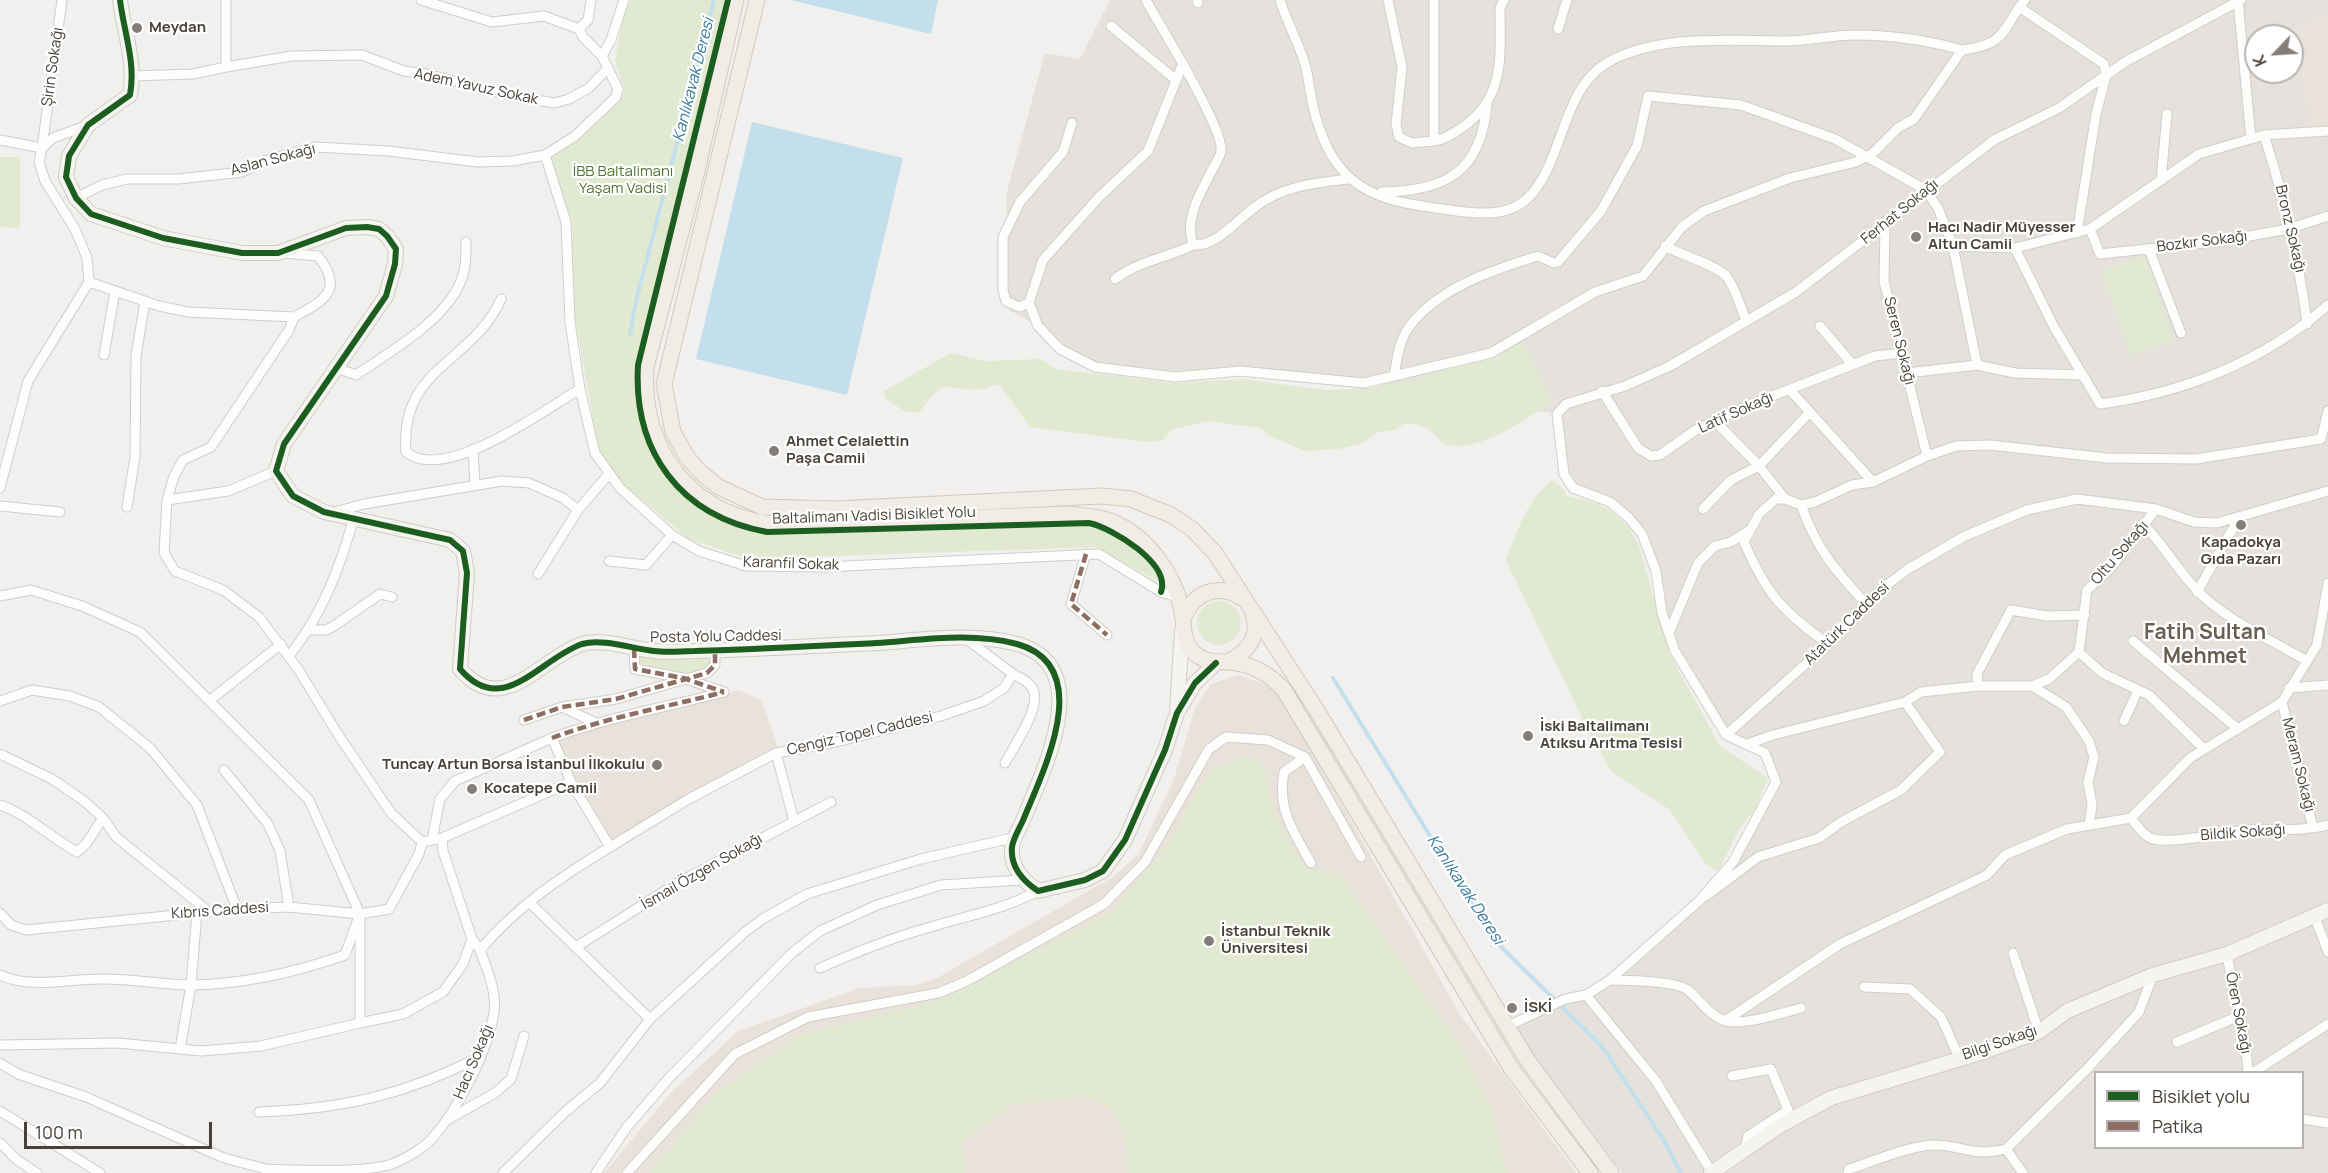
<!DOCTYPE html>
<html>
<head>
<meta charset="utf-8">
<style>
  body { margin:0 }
  #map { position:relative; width:2328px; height:1173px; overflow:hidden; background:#f2f0ee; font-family:Manrope,sans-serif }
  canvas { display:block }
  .legend { position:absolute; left:2094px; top:1071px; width:210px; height:78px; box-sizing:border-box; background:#fff; border:2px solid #b6b3b0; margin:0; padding:8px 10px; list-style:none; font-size:18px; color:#48413a }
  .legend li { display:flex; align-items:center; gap:12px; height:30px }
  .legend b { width:30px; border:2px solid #b6b3b0 }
  .north { position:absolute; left:2244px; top:24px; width:60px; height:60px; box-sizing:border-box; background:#fff; border:2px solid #b6b3b0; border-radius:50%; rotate:245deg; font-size:16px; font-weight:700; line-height:24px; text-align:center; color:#48413a }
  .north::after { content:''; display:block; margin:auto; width:21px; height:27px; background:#847e79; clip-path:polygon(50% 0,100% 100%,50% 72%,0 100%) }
  .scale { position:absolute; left:24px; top:1122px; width:188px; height:27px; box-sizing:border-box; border:3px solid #48413a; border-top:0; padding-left:8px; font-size:18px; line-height:21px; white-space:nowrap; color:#48413a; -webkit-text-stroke:4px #fff; paint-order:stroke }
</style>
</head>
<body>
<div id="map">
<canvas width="2328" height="1173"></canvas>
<ul class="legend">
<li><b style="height:8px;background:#1b5e20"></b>Bisiklet yolu</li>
<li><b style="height:8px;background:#8d6e63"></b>Patika</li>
</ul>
<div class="north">K</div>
<div class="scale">100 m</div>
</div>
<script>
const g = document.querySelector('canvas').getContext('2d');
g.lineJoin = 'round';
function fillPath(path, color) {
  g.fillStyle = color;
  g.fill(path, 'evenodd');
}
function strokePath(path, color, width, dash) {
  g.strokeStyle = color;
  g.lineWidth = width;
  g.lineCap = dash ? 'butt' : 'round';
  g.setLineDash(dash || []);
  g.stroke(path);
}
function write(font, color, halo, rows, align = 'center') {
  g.font = font + ' Manrope,sans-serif';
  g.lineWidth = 4.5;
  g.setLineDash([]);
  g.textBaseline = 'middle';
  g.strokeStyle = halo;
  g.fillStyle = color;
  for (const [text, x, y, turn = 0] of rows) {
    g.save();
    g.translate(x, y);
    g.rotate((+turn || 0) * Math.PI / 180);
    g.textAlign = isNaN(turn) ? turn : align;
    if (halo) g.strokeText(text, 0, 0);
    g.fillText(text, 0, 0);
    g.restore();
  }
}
fillPath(new Path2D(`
  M 1110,0 L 2328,0 L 2328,1173 L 1622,1173 L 1513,1029 L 1586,995 L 1658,936 L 1733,862 L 1776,782 L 1765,753 L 1726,735 L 1675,651 L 1642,534 L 1610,502 L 1573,488 L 1564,474 L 1557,414 L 1364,383 L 1240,371 L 1175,377 L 1095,367 L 1060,349 L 1038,326 L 1009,310 L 1006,195 L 1045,53 L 1080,59 ZM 2256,36 L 2292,36 L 2292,72 L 2256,72 ZM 2096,1072 L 2302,1072 L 2302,1148 L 2096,1148 Z`), '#e5e1dc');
fillPath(new Path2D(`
  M 2328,14 L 2328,126 L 2312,127 L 2292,52 L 2292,36 L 2288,36 L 2286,30 Z
  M 1238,675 L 1260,682 L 1280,694 L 1459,1013 L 1576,1173 L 604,1173 L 670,1094 L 738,1031 L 860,988 L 917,985 L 937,978 L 1111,878 L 1138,855 L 1173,782 L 1195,707 L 1211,684 Z
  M 739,690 L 762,701 L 778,748 L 612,842 L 574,782 L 555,740 L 595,725 L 651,714 Z`), '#e8e2da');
fillPath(new Path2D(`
  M 631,0 L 731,0 L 646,345 L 643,415 L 649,440 L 667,473 L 683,490 L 746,526 L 1072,520 C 1113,526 1147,543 1164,584 L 1095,547 L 747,559 L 689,539 L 616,478 L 599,452 L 573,307 L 572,221 L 550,157 L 572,144 L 625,92 L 615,61 L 623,15 Z
  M 0,157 L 20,157 L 20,228 L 0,227 Z
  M 2144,256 L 2174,341 L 2131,356 L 2101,271 Z
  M 1523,342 L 1552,402 C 1525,419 1479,454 1445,444 C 1441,443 1438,438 1435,435 C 1426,426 1417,424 1405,423 L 1395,430 L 1378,432 L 1361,444 L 1339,449 L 1305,451 L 1270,436 L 1260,428 L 1209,421 L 1173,429 L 1162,441 L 1147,442 L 1030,427 L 1000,385 C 992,384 989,388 983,389 C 942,393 949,372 919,413 L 904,411 L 885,398 L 884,391 L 951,353 L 986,361 L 1041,359 L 1055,369 L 1175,383 L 1242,379 L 1325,390 L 1367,388 L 1413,381 L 1456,365 L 1500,353 Z
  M 1552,480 L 1561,486 L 1567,496 L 1590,501 L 1612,511 L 1629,528 L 1639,546 L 1670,654 L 1720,746 L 1768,778 L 1756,809 L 1741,826 L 1718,872 L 1704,862 L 1670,810 L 1612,772 L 1585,724 L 1506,560 C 1516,533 1528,498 1552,480 Z
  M1197 623a22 22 0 1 1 44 0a22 22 0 1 1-44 0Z
  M 713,654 L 712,665 C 690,680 662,671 637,667 L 638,655 Z
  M 1245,757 L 1258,760 L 1267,780 L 1272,807 L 1302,866 L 1340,875 L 1461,1047 L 1490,1107 L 1507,1173 L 1129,1173 L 1125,1135 L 1109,1106 L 1086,1097 L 1014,1104 L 961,1142 L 965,1173 L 650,1173 L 716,1093 L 800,1035 L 942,1000 L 1112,911 L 1169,843 L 1189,804 L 1212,769 Z`), '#e2e9d1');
fillPath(new Path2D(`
  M 791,0 L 938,0 L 931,34 Z
  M 752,122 L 903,158 L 847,395 L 696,359 Z`), '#c2dfeb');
strokePath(new Path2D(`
  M 630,334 L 636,301 L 714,0
  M 1333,678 L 1494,940 L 1601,1045 L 1663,1139 L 1681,1173`), '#c2dfeb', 4);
const street = new Path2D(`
  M 226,0 L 226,67 L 291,56 L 362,55 L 404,71 L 426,74 L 518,97 L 555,103 L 569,99 L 589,88 L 608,68
  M 1146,0 C 1160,26 1224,128 1221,151 C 1220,157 1216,163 1213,168 C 1201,193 1184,216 1193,245 C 1216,247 1237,220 1255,207 C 1282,186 1315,183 1348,179
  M 1197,0 L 1198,3
  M 1280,0 C 1287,23 1300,45 1306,68 C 1310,85 1311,104 1317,121 C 1340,197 1387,202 1457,211 C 1487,215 1516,216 1535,190 C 1565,150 1564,84 1612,60 C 1664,34 1731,41 1787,41 C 1809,41 1832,35 1855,35 C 1891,35 1927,40 1962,50
  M 1388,0 L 1402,67 L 1396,124 L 1399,137 L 1412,143 L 1434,141
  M 1434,0 L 1434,141 C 1445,140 1453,133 1463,127 C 1506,97 1500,55 1500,8 L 1504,0
  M 2238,0 L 2251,139
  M 2019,7 L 2104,64 L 2106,76 L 2096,114 L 2077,233
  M 1111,26 L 1176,80
  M 579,29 L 588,20 L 591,0
  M 1558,29 L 1567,0
  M 602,56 L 611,40 L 624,0
  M 1183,63 L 1148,151 L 1099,197 L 1043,260 L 1029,303 L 1038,326 L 1060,349 L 1095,367 L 1175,377 L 1240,371 L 1364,383 L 1491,353 L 1595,292 L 1643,276 L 1682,227 L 1704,211 L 1790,178 L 1856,162 L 1872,154 L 1898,128 L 1914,119 L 1962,50 C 2008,44 2000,31 2025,0
  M 133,76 L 193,74 L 226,67
  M 2264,135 C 2284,197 2299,260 2307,324
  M 0,140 L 42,148 L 62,0
  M 545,155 L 566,222 L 570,322 L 580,389 L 595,453 L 620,488 L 672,535 L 699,551 L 746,566 L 824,567 L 1099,554 L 1161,592 L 1177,597
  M 2161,180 L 2167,114
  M 1382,192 C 1446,191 1481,172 1487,104
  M 76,198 L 102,185 L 127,179 L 178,179 L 242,172 L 267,160 L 316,147 L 388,151 L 478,162 L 513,161 L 545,155 L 575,136 L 616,97 L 618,89 L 602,56 L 583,37 L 579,29 L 544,16 L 492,22 L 421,0
  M 1885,224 L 1884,281 L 1927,456
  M 2090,229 L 2100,254 L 2222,241 L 2288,229 L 2328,216
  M 1665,246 C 1681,255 1719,266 1727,277 C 1736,290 1740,306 1746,320
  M 2015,248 L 2054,327 L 2100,404 C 2184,393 2264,361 2328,305
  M 2149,249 L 2181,333
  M 283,253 L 318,256 C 345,290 324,301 294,317
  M 1115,279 C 1138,261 1167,258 1193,245
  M 501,299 C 474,362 399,367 406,452 C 445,484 544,410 580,389
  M 1029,303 L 1019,307 L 1006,301 L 1003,290 L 1003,237 L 1020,202 L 1063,152 L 1072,123
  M 1820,326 L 1852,364
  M 104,355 L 115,291
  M 1977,365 L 2015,373 L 2082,375
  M 336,368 L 356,375 C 390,352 444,321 460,283 C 466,270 466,256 466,242
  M 1907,373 L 1977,365 L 1953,246
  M 1394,376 C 1397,359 1399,341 1409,327 C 1439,287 1493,270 1538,256 L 1554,263 L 1558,262 L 1601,211 L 1637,146 L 1648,96 L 1741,105 L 1835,139 L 1926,190 L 1938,208 L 1953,246 L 2015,248 L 2090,229 L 2199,154 L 2264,135 L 2328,131
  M 1790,390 L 1873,482
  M 1602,391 L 1638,448 L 1651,456 L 1660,455 L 1697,429 L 1752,404 L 1875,356 L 1903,353
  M 1715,421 L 1759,466 L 1785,499
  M 473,449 L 475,485
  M 0,488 L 28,381 L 89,282 L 87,258 L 75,229 L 45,181 L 39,162 L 42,148 L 53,138 L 88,125
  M 167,500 L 228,491 L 276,471
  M 1801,505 C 1817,550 1835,570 1866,604
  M 0,506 L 60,512
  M 127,507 L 135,457 L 136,356 L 145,301
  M 1703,509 L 1731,480 L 1759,466 L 1810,412
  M 2156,509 L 2109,570 L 2087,590 L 2079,652 L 2102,673 L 2149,695 L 2204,749
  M 335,512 L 364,504 L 502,481 L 529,483 L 563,498 L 578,510 L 608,475
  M 2144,525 C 2164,545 2177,570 2197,590 C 2221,617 2275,642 2307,661
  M 1086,554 L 1071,604 L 1107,635
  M 609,561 L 646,565 L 672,535
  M 538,574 L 578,510
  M 2197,592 L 2239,518
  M 0,596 L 31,590 L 82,606 L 140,632 L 309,800 L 360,914 L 360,1023 L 261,1046 L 201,1051 L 118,1043 L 0,1045
  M 309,630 L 326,630 L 334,626 L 380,594 L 392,597
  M 1669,633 L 1698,563 L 1715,546 L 1731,542 L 1748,531
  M 2133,641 L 2238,729
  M 1828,644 C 1782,611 1767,595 1744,542 L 1759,514 L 1776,499 L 1785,499 L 1801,505 L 1815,502 L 1852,485 L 1873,482 L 1927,456 L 1956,446 L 1990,445 L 2107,458 L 2196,459 L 2321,439 L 2328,411
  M 634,649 L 635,669 L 683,678 L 724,692
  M 289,656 C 322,615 340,568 354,517
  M 1978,686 L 1977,674 L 2011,610 L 2047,616 L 2085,615
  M 2032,686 L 2066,707 L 2089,741 L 2094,757 L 2088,782 L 2092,805 L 2089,825
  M 2289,688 L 2328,685
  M 0,701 L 32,690 L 70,696 L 99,707 L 150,748 L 197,805 L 237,909
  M 209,701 L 281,644
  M 2282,702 L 2313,828
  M 562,707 L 594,722
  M 524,720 L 562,707 L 616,699 L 707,673 L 715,665 L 715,650
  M 2124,721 L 2138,690
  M 1726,735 L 1828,644 L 1879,591 L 1908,569 L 1965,536 L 2027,510 L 2077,499 L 2156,509 L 2194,522 L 2217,523 L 2328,491
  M 552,738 C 608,717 667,707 724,692
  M 1747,744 L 1773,735 L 1905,702
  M 776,753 L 832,743 L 941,716 L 984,701 L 1004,688 L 1013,674 L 965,638
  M 0,754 L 52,779 L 84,801 L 103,818 L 116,837 L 208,911
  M 1305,757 L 1284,772 C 1277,809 1293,831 1311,863
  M 1005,763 C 1014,746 1039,711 1034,692 C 1032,683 1021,678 1013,674
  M 224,770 L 268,824 L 280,851 L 289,907
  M 0,805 C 24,812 53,839 77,852 L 86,844 L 103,818
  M 2131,818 C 2138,826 2144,837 2154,839 C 2176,844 2222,832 2246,830 C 2274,828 2300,832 2328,825
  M 442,838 L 571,782 L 610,847 C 562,876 516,907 480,950 L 472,939
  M 432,840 L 440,799 L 455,781 L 552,738 L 571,782
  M 610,847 L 687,800 L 776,753 L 794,821
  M 1706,896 L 1758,857 L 1819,838 L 1841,822 L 1901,790 L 1940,752 L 1905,702 L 1921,692 L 1978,686 L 2032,686 L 2049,679 L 2079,652
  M 529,902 L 650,1019
  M 0,913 L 11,925 L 26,930 L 237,909 L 289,907 L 360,914 L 389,909 L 419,854 L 422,842 L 391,813 L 339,736 L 298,669 L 259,617 L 223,590 L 175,571 L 164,553 L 167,500 L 174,476 L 183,460 L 211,447 L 289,330 L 294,317 L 188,312 L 159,306 L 89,282
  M 2315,917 L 2328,952
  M 576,947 L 679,882 L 831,802
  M 2013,953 L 2039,1032
  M 2227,954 C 2233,994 2246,1032 2248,1072
  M 820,968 C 854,953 888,939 924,929 C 965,916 1000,911 1038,891
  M 0,975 C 31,989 67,979 100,979 C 131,978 161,985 192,985 C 242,984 297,972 345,955 L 358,919
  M 1610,980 C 1627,980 1676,981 1688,990 C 1700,1000 1708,1014 1723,1020 C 1741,1027 1782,1013 1801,1008
  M 1864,987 L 1910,989 L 1941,1017 L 1959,1057
  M 1586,995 L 1656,1081 L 1711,1171
  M 1725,1021 L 1840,944 L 1987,875 L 2005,855 L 2067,829 L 2131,818 L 2190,758 L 2282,702 L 2317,645 L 2328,583
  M 360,1023 L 403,1014 L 443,992 L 463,964 L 472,939 L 443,851 L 442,838 L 422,842
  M 1506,1027 L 1565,999 L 1586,995 L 1610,980 L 1699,901 L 1733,862 L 1776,782 L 1765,753 L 1726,735 L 1675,651 L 1662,613 L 1656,571 L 1642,534 L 1629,518 L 1610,502 L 1573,488 L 1564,474 L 1557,414 L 1566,404 L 1625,386 L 1670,366 L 1796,292 L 1994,140 L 2059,108 L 2125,62 L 2241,0
  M 2177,1042 L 2239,1016
  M 180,1049 L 191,985 L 197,912
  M 0,1063 L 18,1074 L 86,1097 L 224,1158 L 266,1169 L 266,1173
  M 2254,1072 L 2328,1024
  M 1732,1076 L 1771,1069 L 1788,1110 L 1748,1136 L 1745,1149
  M 0,1111 L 100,1173
  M 259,1112 C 341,1109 406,1095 479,1057
  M 2302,1119 L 2328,1123
  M 447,1120 L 495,1093 L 511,1079 L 524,1036
  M 0,1143 L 17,1160 L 37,1173
  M 266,1169 C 300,1170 357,1173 389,1165 C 404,1160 425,1148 435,1135 C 459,1107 489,1049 494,1012 C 497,991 487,970 480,950
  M 503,1173 L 565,1112 L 600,1083 L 650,1019 L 745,932 L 764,918 L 807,894 L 921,859 L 1016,837
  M 596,1173 L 627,1127 L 669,1078 L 792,953 L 820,931 L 877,905 L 941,885 L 1022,880
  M 627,1173 L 735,1054 L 808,1017 L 938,993 L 965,982 L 1104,904 L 1145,862 L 1209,749 L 1226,737 L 1268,740 L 1305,757 L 1361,857
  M 1848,1173 L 1849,1169 C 1874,1161 1911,1145 1936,1145 C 1965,1146 1973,1157 2006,1149
  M 2023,1173 L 2006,1149 L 2088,1068 L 2139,1012 L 2153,975`);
const secondary = new Path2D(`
  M 120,0 C 124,33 136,62 130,95 L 88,125 L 69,156 L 66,177 L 76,198 L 91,214 L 163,238 L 242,253 L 278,253 L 346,228 L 367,227 L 379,229 L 387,236 L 396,249 L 395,264 L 386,296 L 284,444 L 276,471 L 293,496 L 324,512 L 450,540 L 463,551 L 467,573 L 460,669 C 503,719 539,659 582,644 C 603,638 633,649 654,651 C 667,653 682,651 695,651 C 756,649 816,646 877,643 C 922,640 972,632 1017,644 C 1096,666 1044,769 1024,818 C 1021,826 1013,838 1012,847 C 1010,867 1023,881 1038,891 L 1085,880 L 1103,871 L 1125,840 L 1165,750 L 1177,713 L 1195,683 L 1216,663
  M 1177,711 L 1182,631
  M 1711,1173 L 1781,1125 L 1831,1098 L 1983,1052 L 2039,1032 L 2067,1011 L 2153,975 L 2227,954 L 2328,910`);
const primary = new Path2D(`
  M 736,0 L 696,175 L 646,367 C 640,456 698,522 786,525 L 1069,514 C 1082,516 1097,516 1110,521 C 1148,535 1179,579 1183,620 C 1184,634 1184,646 1198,656 C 1208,663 1217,661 1228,662 C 1250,663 1270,674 1284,690 L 1511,1068 L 1590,1173
  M 757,0 L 664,384 L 673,432 L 687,457 L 700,472 L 719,487 L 762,507 L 836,509 L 1102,496 L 1131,499 L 1171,515 L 1192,529 L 1215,553 L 1316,709 L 1528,1061 L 1611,1173
  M 1183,619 C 1193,593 1217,582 1242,598
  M 1227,662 C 1246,654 1261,636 1253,615`);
strokePath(street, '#d0cecb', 11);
strokePath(secondary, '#d0ccc5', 16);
strokePath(primary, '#d2cabd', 17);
strokePath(street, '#fdfdfc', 9);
strokePath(secondary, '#f6f4f1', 14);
strokePath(primary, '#f1ede6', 15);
strokePath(new Path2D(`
  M 1086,554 L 1071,604 L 1107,635
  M 634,649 L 635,669 L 683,678 L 724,692
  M 524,720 L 562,707 L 616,699 L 707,673 L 715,665 L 715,650
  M 552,738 C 608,717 667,707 724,692`), '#8d6e63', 4.5, [9, 4.5]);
strokePath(new Path2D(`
  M 120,0 C 124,33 136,62 130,95 L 88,125 L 69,156 L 66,177 L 76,198 L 91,214 L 163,238 L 242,253 L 278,253 L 346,228 L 367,227 L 379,229 L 387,236 L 396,249 L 395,264 L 386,296 L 284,444 L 276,471 L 293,496 L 324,512 L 450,540 L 463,551 L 467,573 L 460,669 C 503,719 539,659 582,644 C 603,638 633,649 654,651 C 667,653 682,651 695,651 C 756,649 816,646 877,643 C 922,640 972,632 1017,644 C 1096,666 1044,769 1024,818 C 1021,826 1013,838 1012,847 C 1010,867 1023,881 1038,891 L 1085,880 L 1103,871 L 1125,840 L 1165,750 L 1177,713 L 1195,683 L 1216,663
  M 728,0 L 638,365 C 633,452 680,516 767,532 L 1089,523 C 1112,528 1171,563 1161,592`), '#1b5e20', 6);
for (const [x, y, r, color] of [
  [137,28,6,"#847e79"],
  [1916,237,6,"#847e79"],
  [774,451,6,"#847e79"],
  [2241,525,6,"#847e79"],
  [1528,736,6,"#847e79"],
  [657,765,6,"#847e79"],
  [472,789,6,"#847e79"],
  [1209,941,6,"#847e79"],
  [1512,1008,6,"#847e79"]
]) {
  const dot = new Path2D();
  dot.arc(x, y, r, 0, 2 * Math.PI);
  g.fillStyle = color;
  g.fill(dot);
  strokePath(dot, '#fff', 2);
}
write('bold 15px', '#48413a', '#fff', [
  ["Meydan",149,28],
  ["Hacı Nadir Müyesser",1928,228],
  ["Altun Camii",1928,245],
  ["Ahmet Celalettin",786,442],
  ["Paşa Camii",786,459],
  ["Kapadokya",2241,543,"center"],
  ["Gıda Pazarı",2241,560,"center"],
  ["İski Baltalimanı",1540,727],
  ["Atıksu Arıtma Tesisi",1540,744],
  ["Tuncay Artun Borsa İstanbul İlkokulu",645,765,"right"],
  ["Kocatepe Camii",484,789],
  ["İstanbul Teknik",1221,932],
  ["Üniversitesi",1221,949],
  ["İSKİ",1524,1008]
], 'left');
write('15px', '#48413a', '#fff', [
  ["Şirin Sokağı",53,67,-82],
  ["Adem Yavuz Sokak",476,87,12],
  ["Aslan Sokağı",273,160,-15],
  ["Ferhat Sokağı",1900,212,-39],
  ["Bronz Sokağı",2290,229,77],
  ["Bozkır Sokağı",2202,242,-7],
  ["Seren Sokağı",1899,341,76],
  ["Latif Sokağı",1736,413,-24],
  ["Baltalimanı Vadisi Bisiklet Yolu",874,516,-2],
  ["Oltu Sokağı",2120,553,-49],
  ["Karanfil Sokak",791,564,2],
  ["Atatürk Caddesi",1847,624,-44],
  ["Posta Yolu Caddesi",716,637,-1],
  ["Cengiz Topel Caddesi",860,734,-13],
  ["Meram Sokağı",2298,765,76],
  ["Bildik Sokağı",2243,833,-4],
  ["İsmail Özgen Sokağı",702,872,-30],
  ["Kıbrıs Caddesi",220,911,-4],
  ["Ören Sokağı",2238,1013,79],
  ["Bilgi Sokağı",2000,1043,-19],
  ["Hacı Sokağı",474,1062,-67]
]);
write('15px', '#537532', '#fff', [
  ["İBB Baltalimanı",623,172],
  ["Yaşam Vadisi",623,189]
]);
write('italic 16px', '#387c9c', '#fff', [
  ["Kanlıkavak Deresi",694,80,-76],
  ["Kanlıkavak Deresi",1465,890,57]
]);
write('bold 21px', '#6a5e52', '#fff', [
  ["Fatih Sultan",2205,633],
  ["Mehmet",2205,657]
]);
</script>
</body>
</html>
